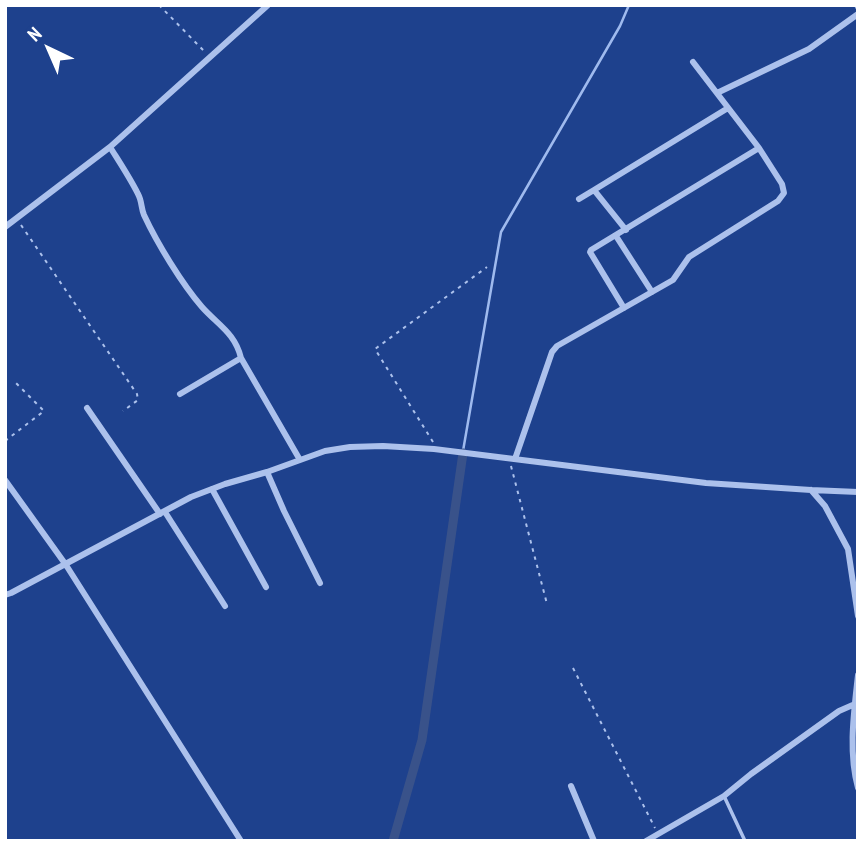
<!DOCTYPE html>
<html>
<head>
<meta charset="utf-8">
<style>
  body { margin:0 }
  #map { position:relative; width:863px; height:846px; overflow:hidden; background:#1e418d; font-family:"PT Sans Narrow",sans-serif }
  canvas { display:block }
  .frame { position:absolute; inset:0; border:7px solid #fff; pointer-events:none }
  .north { position:absolute; left:14px; top:14px; width:70px; height:70px; -webkit-text-stroke:5px #1e418d; paint-order:stroke; rotate:316deg; font-size:19px; font-weight:700; line-height:28px; text-align:center; color:#fff }
  .north::after { content:''; display:block; margin:auto; width:24px; height:32px; background:#fff; clip-path:polygon(50% 0,100% 100%,50% 72%,0 100%) }
</style>
</head>
<body>
<div id="map">
<canvas width="863" height="846"></canvas>
<div class="frame"></div>
<div class="north">N</div>
</div>
<script>
const g = document.querySelector('canvas').getContext('2d');
g.lineJoin = 'round';
function strokePath(path, color, width, dash) {
  g.strokeStyle = color;
  g.lineWidth = width;
  g.lineCap = dash ? 'butt' : 'round';
  g.setLineDash(dash || []);
  g.stroke(path);
}
strokePath(new Path2D(`
  M 463,451 L 501,232 L 620,26 L 629,5`), '#9fbaee', 2.5);
strokePath(new Path2D(`
  M 393,841 L 422,740 L 463,453`), '#39528a', 9);
strokePath(new Path2D(`
  M 159,5 L 204,51
  M 21,225 L 137,394 L 138,400 L 123,411
  M 5,441 L 44,411 L 15,382
  M 433,442 L 375,349 L 487,267
  M 511,466 L 547,604
  M 573,668 L 655,828`), '#acc1ec', 2, [3.5, 5]);
strokePath(new Path2D(`
  M 724,796 L 745,841`), '#acc1ec', 3.5);
strokePath(new Path2D(`
  M 857,5 L 858,7
  M 717,93 L 809,49 L 858,14
  M 110,147 C 120,163 130,178 138,194 C 142,201 141,208 144,215 C 157,243 182,284 202,307 C 218,325 235,333 241,358 L 300,460
  M 579,199 L 594,190
  M 5,227 L 110,147 L 268,5
  M 626,230 L 594,190 L 728,108
  M 616,236 L 652,292
  M 624,308 L 590,252 L 591,250 L 759,148
  M 180,394 L 241,358
  M 87,408 L 160,514
  M 515,459 L 552,352 L 557,346 L 673,280 L 689,257 L 778,201 L 784,193 L 782,184 L 759,148 L 693,62
  M 267,472 L 284,511 L 320,583
  M 5,480 L 66,565 L 241,841
  M 212,489 L 266,587
  M 811,490 L 825,506 L 848,549 L 858,616
  M 165,512 L 225,606
  M 5,595 L 11,593 L 191,497 L 225,484 L 267,472 L 325,451 L 350,447 L 383,446 L 434,449 L 706,483 L 811,490 L 858,492
  M 858,675 C 854,712 848,752 858,788
  M 571,786 L 594,841
  M 646,841 L 724,796 L 751,774 L 839,711 L 855,704`), '#acc1ec', 6);
</script>
</body>
</html>
